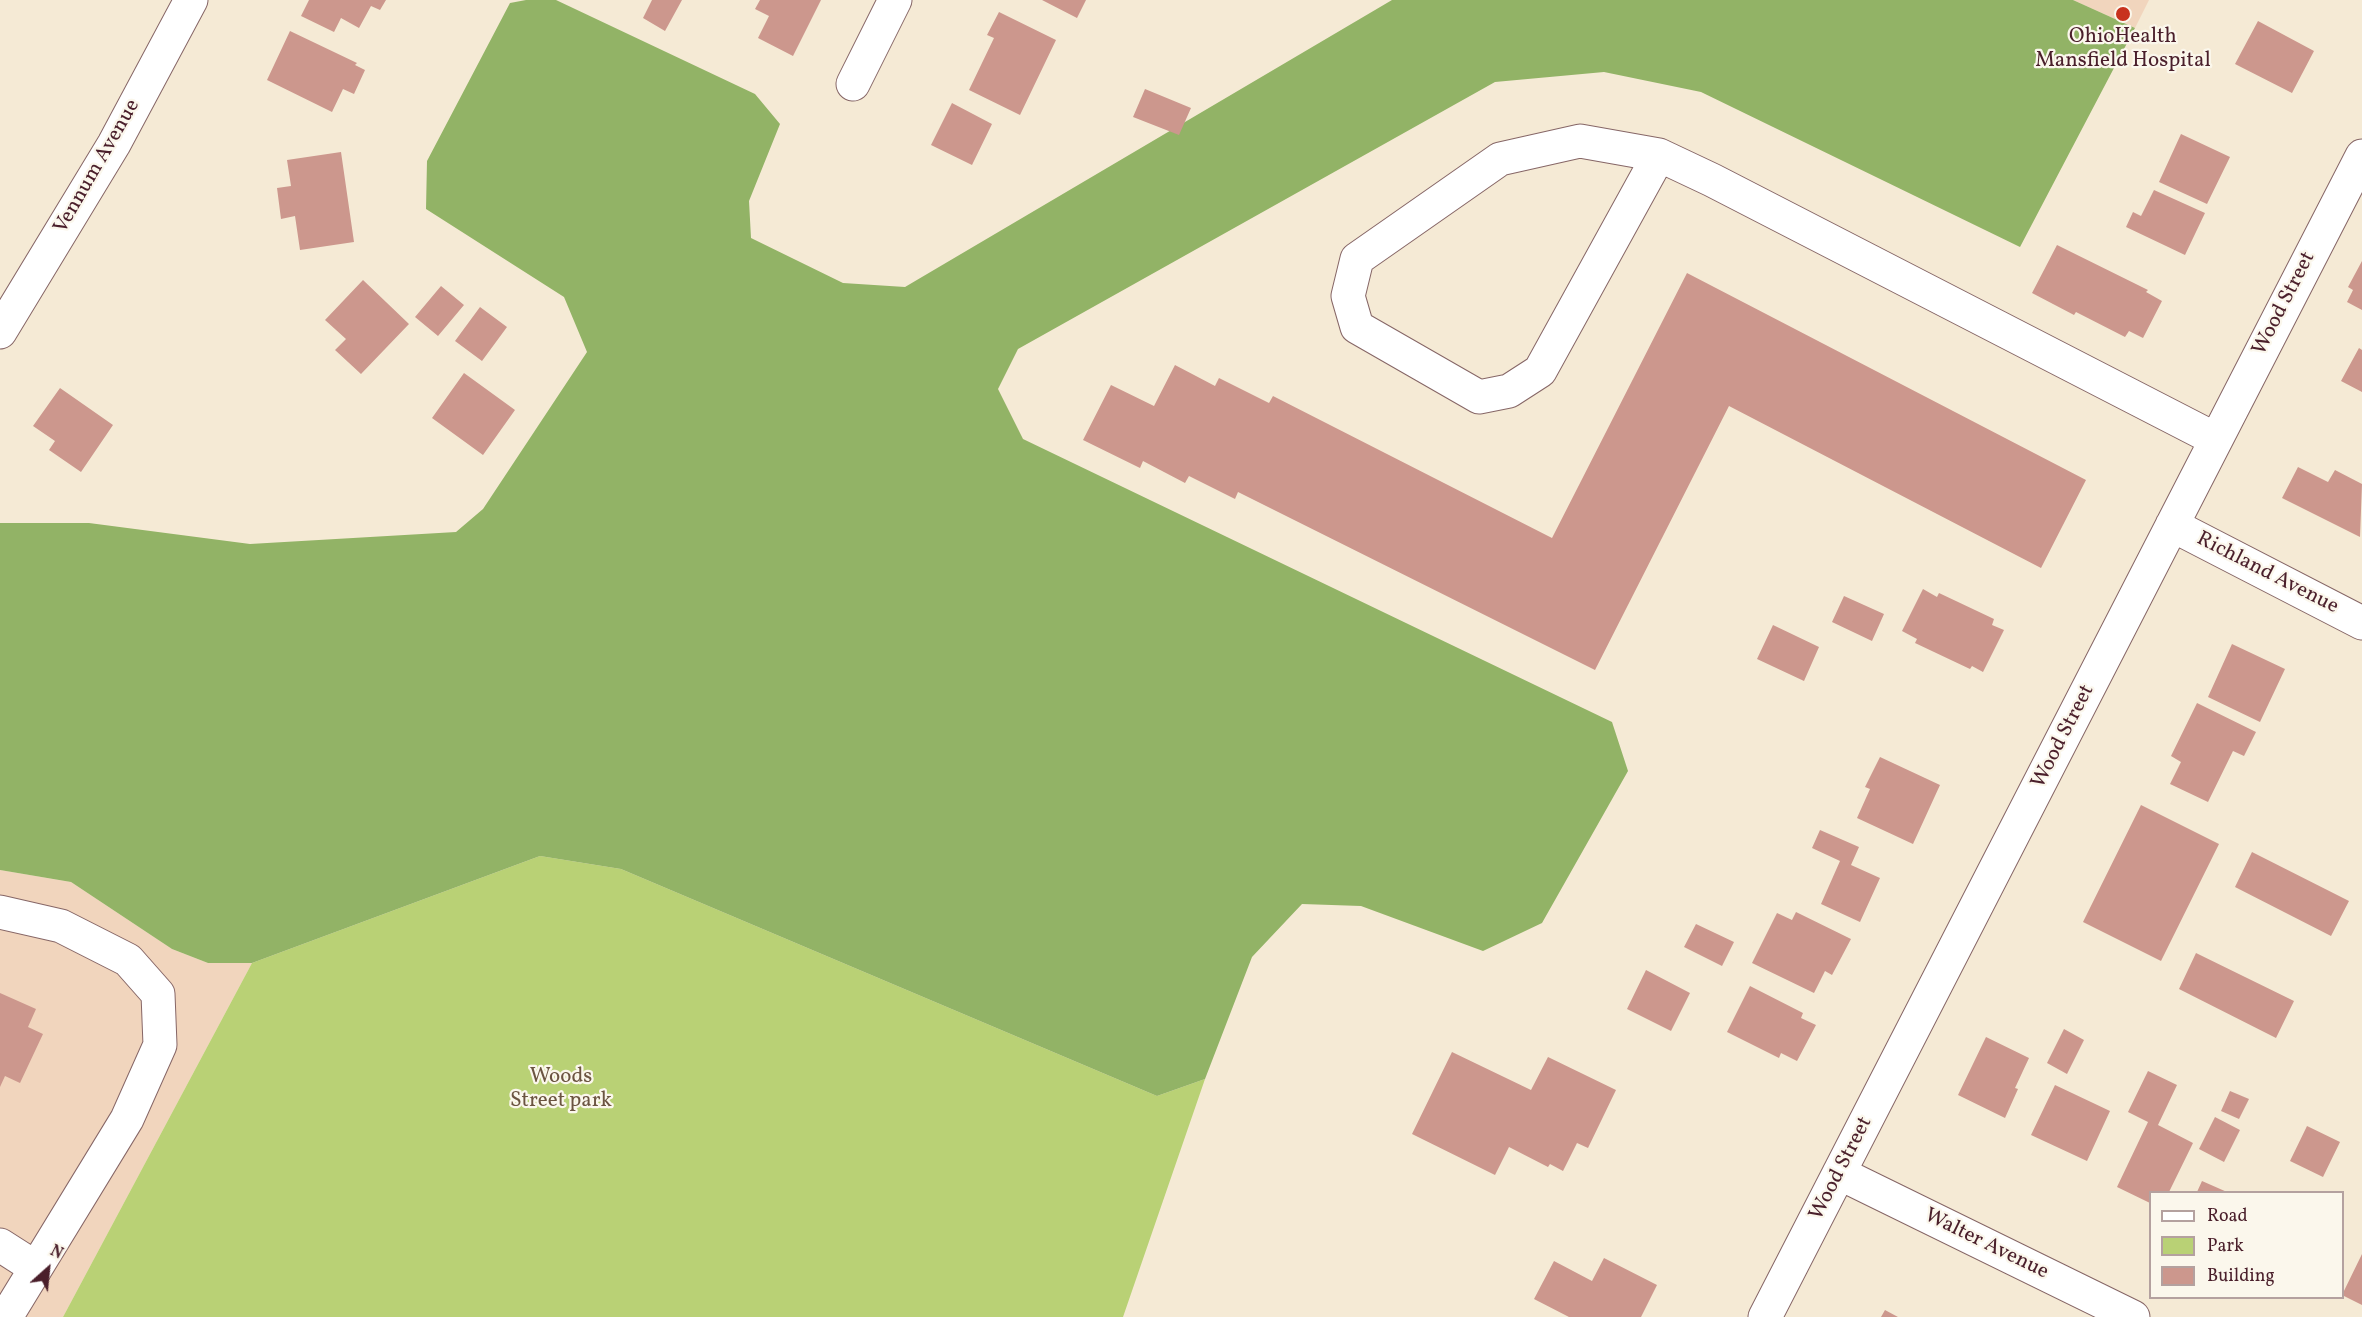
<!DOCTYPE html>
<html>
<head>
<meta charset="utf-8">
<style>
  body { margin:0 }
  #map { position:relative; width:2362px; height:1317px; overflow:hidden; background:#f5ead5; font-family:Vollkorn,serif }
  canvas { display:block }
  .legend { position:absolute; left:2149px; top:1191px; width:195px; height:108px; box-sizing:border-box; background:#fbf7ec; border:2px solid #b4a19f; margin:0; padding:8px 10px; list-style:none; font-size:18px; color:#4a1f2b }
  .legend li { display:flex; align-items:center; gap:12px; height:30px }
  .legend b { width:30px; border:2px solid #b4a19f }
  .north { position:absolute; left:18px; top:1239px; width:60px; height:60px; -webkit-text-stroke:4px #fbf7ec; paint-order:stroke; rotate:27deg; font-size:16px; font-weight:700; line-height:24px; text-align:center; color:#4a1f2b }
  .north::after { content:''; display:block; margin:auto; width:21px; height:27px; background:#4a1f2b; clip-path:polygon(50% 0,100% 100%,50% 72%,0 100%) }
</style>
</head>
<body>
<div id="map">
<canvas width="2362" height="1317"></canvas>
<ul class="legend">
<li><b style="height:8px;background:#fff"></b>Road</li>
<li><b style="height:16px;background:#b9d175"></b>Park</li>
<li><b style="height:16px;background:#cc978d"></b>Building</li>
</ul>
<div class="north">N</div>
</div>
<script>
const g = document.querySelector('canvas').getContext('2d');
g.lineJoin = 'round';
function fillPath(path, color) {
  g.fillStyle = color;
  g.fill(path, 'evenodd');
}
function strokePath(path, color, width, dash) {
  g.strokeStyle = color;
  g.lineWidth = width;
  g.lineCap = dash ? 'butt' : 'round';
  g.setLineDash(dash || []);
  g.stroke(path);
}
function write(font, color, halo, rows, align = 'center') {
  g.font = font + ' Vollkorn,serif';
  g.lineWidth = 4.5;
  g.setLineDash([]);
  g.textBaseline = 'middle';
  g.strokeStyle = halo;
  g.fillStyle = color;
  for (const [text, x, y, turn = 0] of rows) {
    g.save();
    g.translate(x, y);
    g.rotate((+turn || 0) * Math.PI / 180);
    g.textAlign = isNaN(turn) ? turn : align;
    if (halo) g.strokeText(text, 0, 0);
    g.fillText(text, 0, 0);
    g.restore();
  }
}
fillPath(new Path2D(`
  M 2073,0 L 2149,0 L 2135,28 Z
  M 0,870 L 71,882 L 172,949 L 208,963 L 252,963 L 63,1317 L 0,1317 Z`), '#f1d5bd');
fillPath(new Path2D(`
  M 540,856 L 621,869 L 1157,1096 L 1205,1079 L 1123,1317 L 63,1317 L 252,963 Z`), '#b9d175');
fillPath(new Path2D(`
  M 526,0 L 556,0 L 755,94 L 780,124 L 749,201 L 751,238 L 843,283 L 905,287 L 1392,0 L 2073,0 L 2135,28 L 2020,247 L 1701,92 L 1604,72 L 1495,82 L 1018,349 L 998,389 L 1023,439 L 1612,722 L 1628,771 L 1542,923 L 1483,951 L 1361,906 L 1302,904 L 1252,957 L 1205,1079 L 1157,1096 L 621,869 L 540,856 L 252,963 L 208,963 L 172,949 L 71,882 L 0,870 L 0,523 L 89,523 L 250,544 L 456,532 L 483,509 L 587,352 L 564,297 L 426,209 L 427,161 L 510,3 Z`), '#92b366');
fillPath(new Path2D(`
  M 309,0 L 386,0 L 380,10 L 371,6 L 359,28 L 341,18 L 334,32 L 301,16 Z
  M 652,0 L 682,0 L 665,31 L 643,18 Z
  M 760,0 L 821,0 L 793,56 L 758,38 L 769,16 L 755,9 Z
  M 1042,0 L 1086,0 L 1077,18 Z
  M 999,12 L 1056,40 L 1020,115 L 969,90 L 994,38 L 987,35 Z
  M 2258,21 L 2314,51 L 2292,93 L 2235,64 Z
  M 290,31 L 357,63 L 355,65 L 365,70 L 354,94 L 343,89 L 332,112 L 267,80 Z
  M 1145,89 L 1191,108 L 1179,135 L 1133,117 Z
  M 952,103 L 992,124 L 972,165 L 931,145 Z
  M 2181,134 L 2230,157 L 2207,204 L 2159,182 Z
  M 341,152 L 354,242 L 300,250 L 295,216 L 281,219 L 277,188 L 291,186 L 287,160 Z
  M 2154,190 L 2205,213 L 2185,255 L 2126,227 L 2133,212 L 2141,216 Z
  M 2057,245 L 2148,290 L 2146,292 L 2162,301 L 2143,338 L 2129,331 L 2125,337 L 2076,312 L 2074,315 L 2032,293 Z
  M 2362,261 L 2362,310 L 2347,302 L 2353,290 L 2348,287 Z
  M 1687,273 L 2086,480 L 2041,568 L 1729,406 L 1595,670 L 1238,492 L 1235,499 L 1189,476 L 1185,483 L 1143,461 L 1140,468 L 1083,440 L 1111,385 L 1154,406 L 1175,365 L 1215,386 L 1219,378 L 1269,403 L 1273,396 L 1552,538 Z
  M 363,280 L 409,324 L 361,374 L 335,350 L 346,339 L 325,320 Z
  M 441,286 L 464,305 L 438,336 L 415,317 Z
  M 480,307 L 507,327 L 482,361 L 455,341 Z
  M 2359,348 L 2362,350 L 2362,392 L 2341,381 Z
  M 464,373 L 515,410 L 483,455 L 432,418 Z
  M 60,388 L 113,425 L 81,472 L 49,450 L 55,441 L 33,426 Z
  M 2298,467 L 2328,482 L 2335,470 L 2362,484 L 2360,537 L 2282,498 Z
  M 1923,589 L 1937,597 L 1939,593 L 1994,619 L 1992,625 L 2004,630 L 1983,672 L 1972,666 L 1970,669 L 1915,643 L 1917,639 L 1902,631 Z
  M 1844,596 L 1884,614 L 1872,641 L 1832,622 Z
  M 1773,625 L 1819,647 L 1804,681 L 1757,659 Z
  M 2232,644 L 2285,669 L 2260,722 L 2208,697 Z
  M 2197,703 L 2256,732 L 2244,756 L 2233,751 L 2208,802 L 2170,784 L 2181,762 L 2171,756 Z
  M 1880,757 L 1940,785 L 1913,844 L 1857,818 L 1870,789 L 1865,787 Z
  M 2141,805 L 2219,844 L 2161,961 L 2083,922 Z
  M 1820,830 L 1859,847 L 1851,865 L 1880,878 L 1860,922 L 1821,904 L 1840,861 L 1812,848 Z
  M 2252,852 L 2349,901 L 2331,936 L 2235,887 Z
  M 1796,912 L 1851,939 L 1832,975 L 1825,971 L 1814,993 L 1752,963 L 1777,913 L 1792,920 Z
  M 1696,924 L 1734,942 L 1722,966 L 1684,947 Z
  M 2196,953 L 2294,1001 L 2276,1038 L 2179,989 Z
  M 1646,970 L 1690,993 L 1671,1031 L 1627,1009 Z
  M 1750,986 L 1803,1013 L 1801,1018 L 1816,1025 L 1797,1061 L 1781,1053 L 1779,1058 L 1727,1032 Z
  M 0,993 L 36,1009 L 28,1027 L 43,1034 L 20,1083 L 5,1076 L 0,1087 Z
  M 2064,1029 L 2084,1040 L 2067,1074 L 2047,1063 Z
  M 1986,1037 L 2029,1058 L 2015,1088 L 2018,1089 L 2005,1118 L 1958,1095 Z
  M 1452,1052 L 1531,1090 L 1548,1057 L 1616,1090 L 1588,1148 L 1577,1143 L 1563,1171 L 1550,1164 L 1548,1167 L 1509,1147 L 1495,1175 L 1412,1134 Z
  M 2148,1071 L 2177,1085 L 2158,1125 L 2193,1143 L 2169,1192 L 2150,1192 L 2150,1203 L 2117,1187 L 2148,1122 L 2128,1112 Z
  M 2055,1085 L 2110,1111 L 2087,1161 L 2031,1135 Z
  M 2230,1091 L 2249,1099 L 2239,1119 L 2221,1111 Z
  M 2215,1117 L 2240,1130 L 2224,1162 L 2199,1149 Z
  M 2307,1126 L 2340,1142 L 2323,1177 L 2290,1161 Z
  M 2202,1181 L 2227,1192 L 2197,1192 Z
  M 2362,1254 L 2362,1305 L 2342,1295 Z
  M 1604,1258 L 1657,1285 L 1641,1317 L 1569,1317 L 1534,1299 L 1554,1261 L 1592,1281 Z
  M 1885,1310 L 1898,1317 L 1881,1317 Z`), '#cc978d');
const minor = new Path2D(`
  M 853,84 L 895,0
  M 1659,155 L 1540,371 L 1509,391 L 1479,397 L 1357,327 L 1348,296 L 1357,259 L 1500,159 L 1580,141 L 1659,155 L 1712,180 L 2215,439
  M 0,332 L 114,144 L 191,0
  M 2172,525 L 2362,623
  M 0,912 L 61,926 L 128,960 L 158,994 L 160,1045 L 127,1119 L 6,1317
  M 1839,1173 L 2133,1317
  M 0,1245 L 36,1268
  M 1765,1317 L 2362,156`);
strokePath(minor, '#866666', 35);
strokePath(minor, '#fff', 33);
for (const [x, y, r, color] of [
  [2123,14,8,"#c8321e"]
]) {
  const dot = new Path2D();
  dot.arc(x, y, r, 0, 2 * Math.PI);
  g.fillStyle = color;
  g.fill(dot);
  strokePath(dot, '#fbf7ec', 2);
}
write('21px', '#4a1f2b', '#fbf7ec', [
  ["OhioHealth",2123,38],
  ["Mansfield Hospital",2123,62]
]);
write('21px', '#4a1f2b', '#fbf7ec', [
  ["Vennum Avenue",98,167,-60],
  ["Wood Street",2285,304,-63],
  ["Richland Avenue",2267,574,27],
  ["Wood Street",2064,737,-63],
  ["Wood Street",1842,1169,-63],
  ["Walter Avenue",1986,1245,26]
]);
write('21px', '#6b5441', '#fbf7ec', [
  ["Woods",561,1078],
  ["Street park",561,1102]
]);
</script>
</body>
</html>
